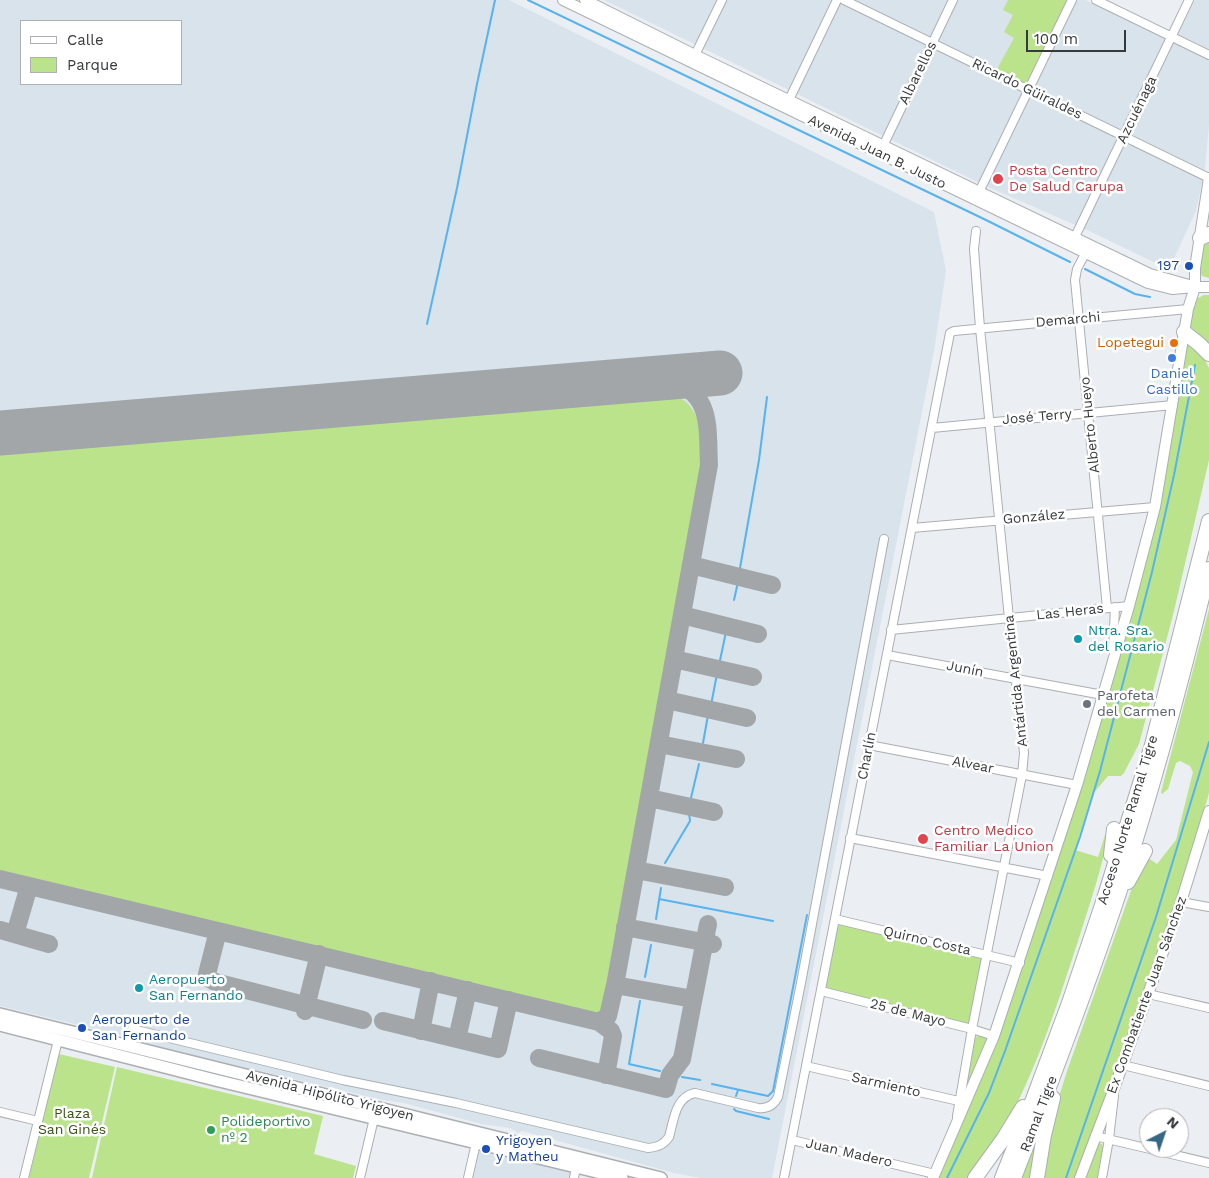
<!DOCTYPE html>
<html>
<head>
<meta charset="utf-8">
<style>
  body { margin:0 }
  #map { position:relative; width:1209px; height:1178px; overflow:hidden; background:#ebeff3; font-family:"Work Sans",sans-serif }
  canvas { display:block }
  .legend { position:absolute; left:20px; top:20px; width:162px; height:65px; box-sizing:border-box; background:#fff; border:1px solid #afb0b1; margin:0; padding:6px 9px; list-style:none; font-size:15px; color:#37393b }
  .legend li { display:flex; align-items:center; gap:10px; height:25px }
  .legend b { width:25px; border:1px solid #afb0b1 }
  .north { position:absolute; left:1139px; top:1108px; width:50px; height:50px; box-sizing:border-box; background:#fff; border:1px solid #afb0b1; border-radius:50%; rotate:41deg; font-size:14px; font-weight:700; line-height:20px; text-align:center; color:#37393b }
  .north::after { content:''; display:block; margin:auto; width:18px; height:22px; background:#346885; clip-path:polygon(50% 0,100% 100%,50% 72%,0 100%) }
  .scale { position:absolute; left:1026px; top:30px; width:100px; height:22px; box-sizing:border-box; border:2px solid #37393b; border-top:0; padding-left:6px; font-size:15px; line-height:18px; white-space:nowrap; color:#37393b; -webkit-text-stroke:4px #fff; paint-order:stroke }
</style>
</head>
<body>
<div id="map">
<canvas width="1209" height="1178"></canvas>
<ul class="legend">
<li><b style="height:6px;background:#fff"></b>Calle</li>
<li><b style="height:14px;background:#bae38b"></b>Parque</li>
</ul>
<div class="north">N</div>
<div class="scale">100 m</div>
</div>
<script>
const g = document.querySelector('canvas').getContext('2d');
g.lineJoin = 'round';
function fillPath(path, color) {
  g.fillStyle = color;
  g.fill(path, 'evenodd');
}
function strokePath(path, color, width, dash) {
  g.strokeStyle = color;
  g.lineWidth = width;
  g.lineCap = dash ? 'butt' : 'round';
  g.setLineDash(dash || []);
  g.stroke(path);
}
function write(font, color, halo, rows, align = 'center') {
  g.font = font + ' "Work Sans",sans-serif';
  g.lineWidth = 5;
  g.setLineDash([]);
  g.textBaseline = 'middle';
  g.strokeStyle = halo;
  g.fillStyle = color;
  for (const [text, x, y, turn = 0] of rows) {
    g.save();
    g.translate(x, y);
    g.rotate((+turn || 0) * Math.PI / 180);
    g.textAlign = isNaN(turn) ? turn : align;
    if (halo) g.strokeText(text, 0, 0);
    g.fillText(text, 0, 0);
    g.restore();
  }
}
fillPath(new Path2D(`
  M 0,0 L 509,0 L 934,212 L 946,271 L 934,351 L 772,1178 L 701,1178 L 674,1173 L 522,1131 L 518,1133 L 510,1128 L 481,1124 L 404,1103 L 383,1100 L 150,1045 L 137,1041 L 137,1037 L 127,1034 L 124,1036 L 0,1006 ZM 21,21 L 181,21 L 181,84 L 21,84 Z
  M 604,0 L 1085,0 L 1174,43 L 1195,0 L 1209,0 L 1209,125 L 1205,169 L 1196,211 L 1170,267 L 1164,267 L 1087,230 L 988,187 Z
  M 478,1149 L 573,1170 L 571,1178 L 471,1178 Z`), '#d8e3eb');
fillPath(new Path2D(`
  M 1008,0 L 1072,0 L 1029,90 L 995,73 L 1014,38 L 1004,32 L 1013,15 L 1003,10 Z
  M 1209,236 L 1209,278 L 1202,276 C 1197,266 1201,244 1209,236 Z
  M 1204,295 L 1209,295 L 1209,350 L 1191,329 L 1190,322 L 1194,302 L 1198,298 Z
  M 1192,343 L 1199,348 L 1209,368 L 1209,460 L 1174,611 L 1139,744 L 1124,773 L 1121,776 L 1108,776 L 1092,795 L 1075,850 L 1098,857 L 1105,835 L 1109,832 C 1102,868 1090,903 1079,938 C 1056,1008 1032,1086 992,1148 C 985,1159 976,1168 968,1178 L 936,1178 L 968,1108 L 1140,575 L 1186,344 Z
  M 668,393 C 707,403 704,448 700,480 L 601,1011 L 594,1014 L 0,870 L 0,450 Z
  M 1209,609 L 1209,792 L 1208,797 L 1178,893 L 1136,1017 L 1075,1178 L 1041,1178 L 1058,1100 L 1067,1071 L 1139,868 L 1145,856 L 1157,864 L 1176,840 L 1193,772 L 1190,766 L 1180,761 L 1176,763 L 1168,789 L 1162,794 L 1161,792 Z
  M 841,924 L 983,958 L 969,1025 L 826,988 L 837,927 Z
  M 980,1035 L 987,1039 L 966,1093 L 964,1091 L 974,1038 Z
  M 59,1054 L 115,1067 L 89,1178 L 29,1178 Z
  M 117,1067 L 323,1116 L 314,1154 L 356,1166 L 353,1178 L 92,1178 Z
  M 1038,1138 L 1035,1178 L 1021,1178 Z
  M 1099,1143 L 1102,1144 L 1103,1147 L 1097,1178 L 1084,1178 Z`), '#bae38b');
strokePath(new Path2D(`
  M 528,0 L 986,220 L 1070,262
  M 1085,269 L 1135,294 L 1150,297
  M 427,324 L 457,188 L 477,84 L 495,0
  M 740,568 L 759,460 L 767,397
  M 734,600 L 738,582
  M 719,665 L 726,632
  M 711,705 L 717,674
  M 703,743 L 708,715
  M 690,802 L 699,764
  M 665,863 L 690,821 L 689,812
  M 659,899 L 773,921
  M 656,919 L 661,888
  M 645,977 L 651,945
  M 640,1001 L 629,1064 L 660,1071
  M 682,1077 L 700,1080
  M 712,1084 L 768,1096 L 773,1091 L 807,915
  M 736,1096 L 738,1090
  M 734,1109 L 736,1111 L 769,1119
  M 947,1178 L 989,1093 L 1005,1051 L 1080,837 L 1100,771 L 1152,572 L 1174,475 L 1195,365
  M 1066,1178 L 1156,917 L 1209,742`), '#56b3ef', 2);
strokePath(new Path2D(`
  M 691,565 L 772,585
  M 682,615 L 758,634
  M 674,659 L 753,677
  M 667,700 L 747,718
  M 659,744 L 736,759
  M 649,798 L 714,812
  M 636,870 L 725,887
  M 0,879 L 599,1022 L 611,1031 L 613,1036 L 606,1075
  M 625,927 L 713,944
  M 0,930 L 49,944
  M 218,931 L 207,974 L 208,978 L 215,982 L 363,1020
  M 15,934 L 29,886
  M 615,985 L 693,999
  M 305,1011 L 319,954
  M 383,1021 L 498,1049 L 509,1000
  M 599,1022 L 608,1016 L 615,985 L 709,465 C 707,424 713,393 666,378
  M 421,1031 L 431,981
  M 457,1039 L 468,990
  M 539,1058 L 666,1089 L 670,1075 L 682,1059 L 708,924`), '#a2a6a9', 18);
strokePath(new Path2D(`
  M 0,433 L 720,373`), '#a2a6a9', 45);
const street = new Path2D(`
  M 844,0 L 1209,178
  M 1096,0 L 1209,55
  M 695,55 L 722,0
  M 787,104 L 837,0
  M 883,146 L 953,0
  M 979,192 L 1072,0
  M 1073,241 L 1189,0
  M 1087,250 L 1077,269 L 1075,280 L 1107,608
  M 932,428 L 1173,405
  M 912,528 L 1155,507
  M 891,630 L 1129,606
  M 1113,650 L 1115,607
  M 887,655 L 1103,695
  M 869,745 L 1077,785
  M 850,838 L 1048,876
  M 1181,902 L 1209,907
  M 835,919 L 1020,963
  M 821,991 L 972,1029 L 994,1036
  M 1148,994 L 1209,1008
  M 128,1046 L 132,1029 L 343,1080 L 456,1103 L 648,1148 C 658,1147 663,1145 669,1137 C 674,1120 675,1097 695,1093 L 758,1108 C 768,1109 774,1105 778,1097 L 801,983 L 884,539
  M 1123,1065 L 1209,1086
  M 806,1066 L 963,1102
  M 0,1112 L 38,1121
  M 957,1116 L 972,1029 L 1022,775 L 1024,753 L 1009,618 L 980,328 L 974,249 L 976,231
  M 1095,1136 L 1209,1163
  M 792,1140 L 935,1174
  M 24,1178 L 58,1040
  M 360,1178 L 375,1114
  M 468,1178 L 476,1143
  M 574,1178 L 576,1167
  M 784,1178 L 950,333 L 954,331 L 1188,309
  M 1102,1178 L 1109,1139 L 1114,1096`);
const secondary = new Path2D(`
  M 563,0 L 1148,283 L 1172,289 L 1195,287 L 1209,287
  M 585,0 L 695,55 L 1150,274 L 1189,285
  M 933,1178 L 994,1036 L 1077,785 L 1129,606 L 1155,507 L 1188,309 L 1195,287 L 1195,268 L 1209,178
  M 1080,1178 L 1115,1086 L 1181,902 L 1209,811`);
const primary = new Path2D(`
  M 0,1014 L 661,1178
  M 0,1025 L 215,1080 L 622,1178`);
const highway = new Path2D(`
  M 1200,238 L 1209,234
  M 1184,332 L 1199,344 L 1209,354
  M 1111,855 L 1114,829
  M 1128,882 L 1145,851
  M 975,1178 L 1004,1138 L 1023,1107
  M 1002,1178 L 1029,1110 L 1069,1003 L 1103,902 L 1152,745 L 1209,521
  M 1014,1178 C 1051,1083 1088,987 1120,890 C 1154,785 1183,677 1209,569
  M 1037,1178 L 1044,1135 L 1053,1098`);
strokePath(street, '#abafb2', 10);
strokePath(secondary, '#abafb2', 12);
strokePath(primary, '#abafb2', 14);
strokePath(highway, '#abafb2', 16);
strokePath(street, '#fff', 8);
strokePath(secondary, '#fff', 10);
strokePath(primary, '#fff', 11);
strokePath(highway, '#fff', 14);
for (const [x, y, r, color] of [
  [998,179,6,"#e0444e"],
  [1189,266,5,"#1a4fb4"],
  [1174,343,5,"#e8710a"],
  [1172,358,5,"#3f7fe0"],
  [1078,639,5,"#0f9aa8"],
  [1087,704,5,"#6b7280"],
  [923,839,6,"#e0444e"],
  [139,988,5,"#0f9aa8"],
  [82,1028,5,"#1a4fb4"],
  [211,1130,5,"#2e9e5b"],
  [486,1149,5,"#1a4fb4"]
]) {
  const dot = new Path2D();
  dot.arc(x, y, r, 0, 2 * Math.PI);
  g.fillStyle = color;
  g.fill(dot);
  strokePath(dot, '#fff', 2);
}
write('14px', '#37393b', '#fff', [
  ["Albarellos",918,73,-64],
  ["Ricardo Güiraldes",1027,89,26],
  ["Azcuénaga",1137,110,-64],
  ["Avenida Juan B. Justo",877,152,26],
  ["Demarchi",1068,320,-5],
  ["José Terry",1037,417,-5],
  ["Alberto Hueyo",1090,425,-96],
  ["González",1034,517,-5],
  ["Las Heras",1070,612,-6],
  ["Junín",965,669,11],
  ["Antártida Argentina",1016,681,-96],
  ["Charlín",867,756,-79],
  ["Alvear",973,765,11],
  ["Acceso Norte Ramal Tigre",1128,820,-73],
  ["Quirno Costa",927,941,13],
  ["Ex Combatiente Juan Sánchez",1147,995,-70],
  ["25 de Mayo",908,1013,14],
  ["Sarmiento",886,1085,13],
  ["Avenida Hipólito Yrigoyen",330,1096,14],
  ["Ramal Tigre",1039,1114,-69],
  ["Juan Madero",849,1153,13]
]);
write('14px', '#be3a42', '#fff', [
  ["Posta Centro",1009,171],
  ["De Salud Carupa",1009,187],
  ["Centro Medico",934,831],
  ["Familiar La Union",934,847]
], 'left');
write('14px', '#164399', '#fff', [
  ["197",1179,266,"right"],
  ["Aeropuerto de",92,1020],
  ["San Fernando",92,1036],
  ["Yrigoyen",496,1141],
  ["y Matheu",496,1157]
], 'left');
write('14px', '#c56008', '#fff', [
  ["Lopetegui",1164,343]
], 'right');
write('14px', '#366cbe', '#fff', [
  ["Daniel",1172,374],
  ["Castillo",1172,390]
]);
write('14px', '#0d838f', '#fff', [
  ["Ntra. Sra.",1088,631],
  ["del Rosario",1088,647],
  ["Aeropuerto",149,980],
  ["San Fernando",149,996]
], 'left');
write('14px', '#5b616d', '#fff', [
  ["Parofeta",1097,696],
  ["del Carmen",1097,712]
], 'left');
write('14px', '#3a5315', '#fff', [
  ["Plaza",72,1114],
  ["San Ginés",72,1130]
]);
write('14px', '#27864d', '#fff', [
  ["Polideportivo",221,1122],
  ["nº 2",221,1138]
], 'left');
</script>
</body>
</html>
